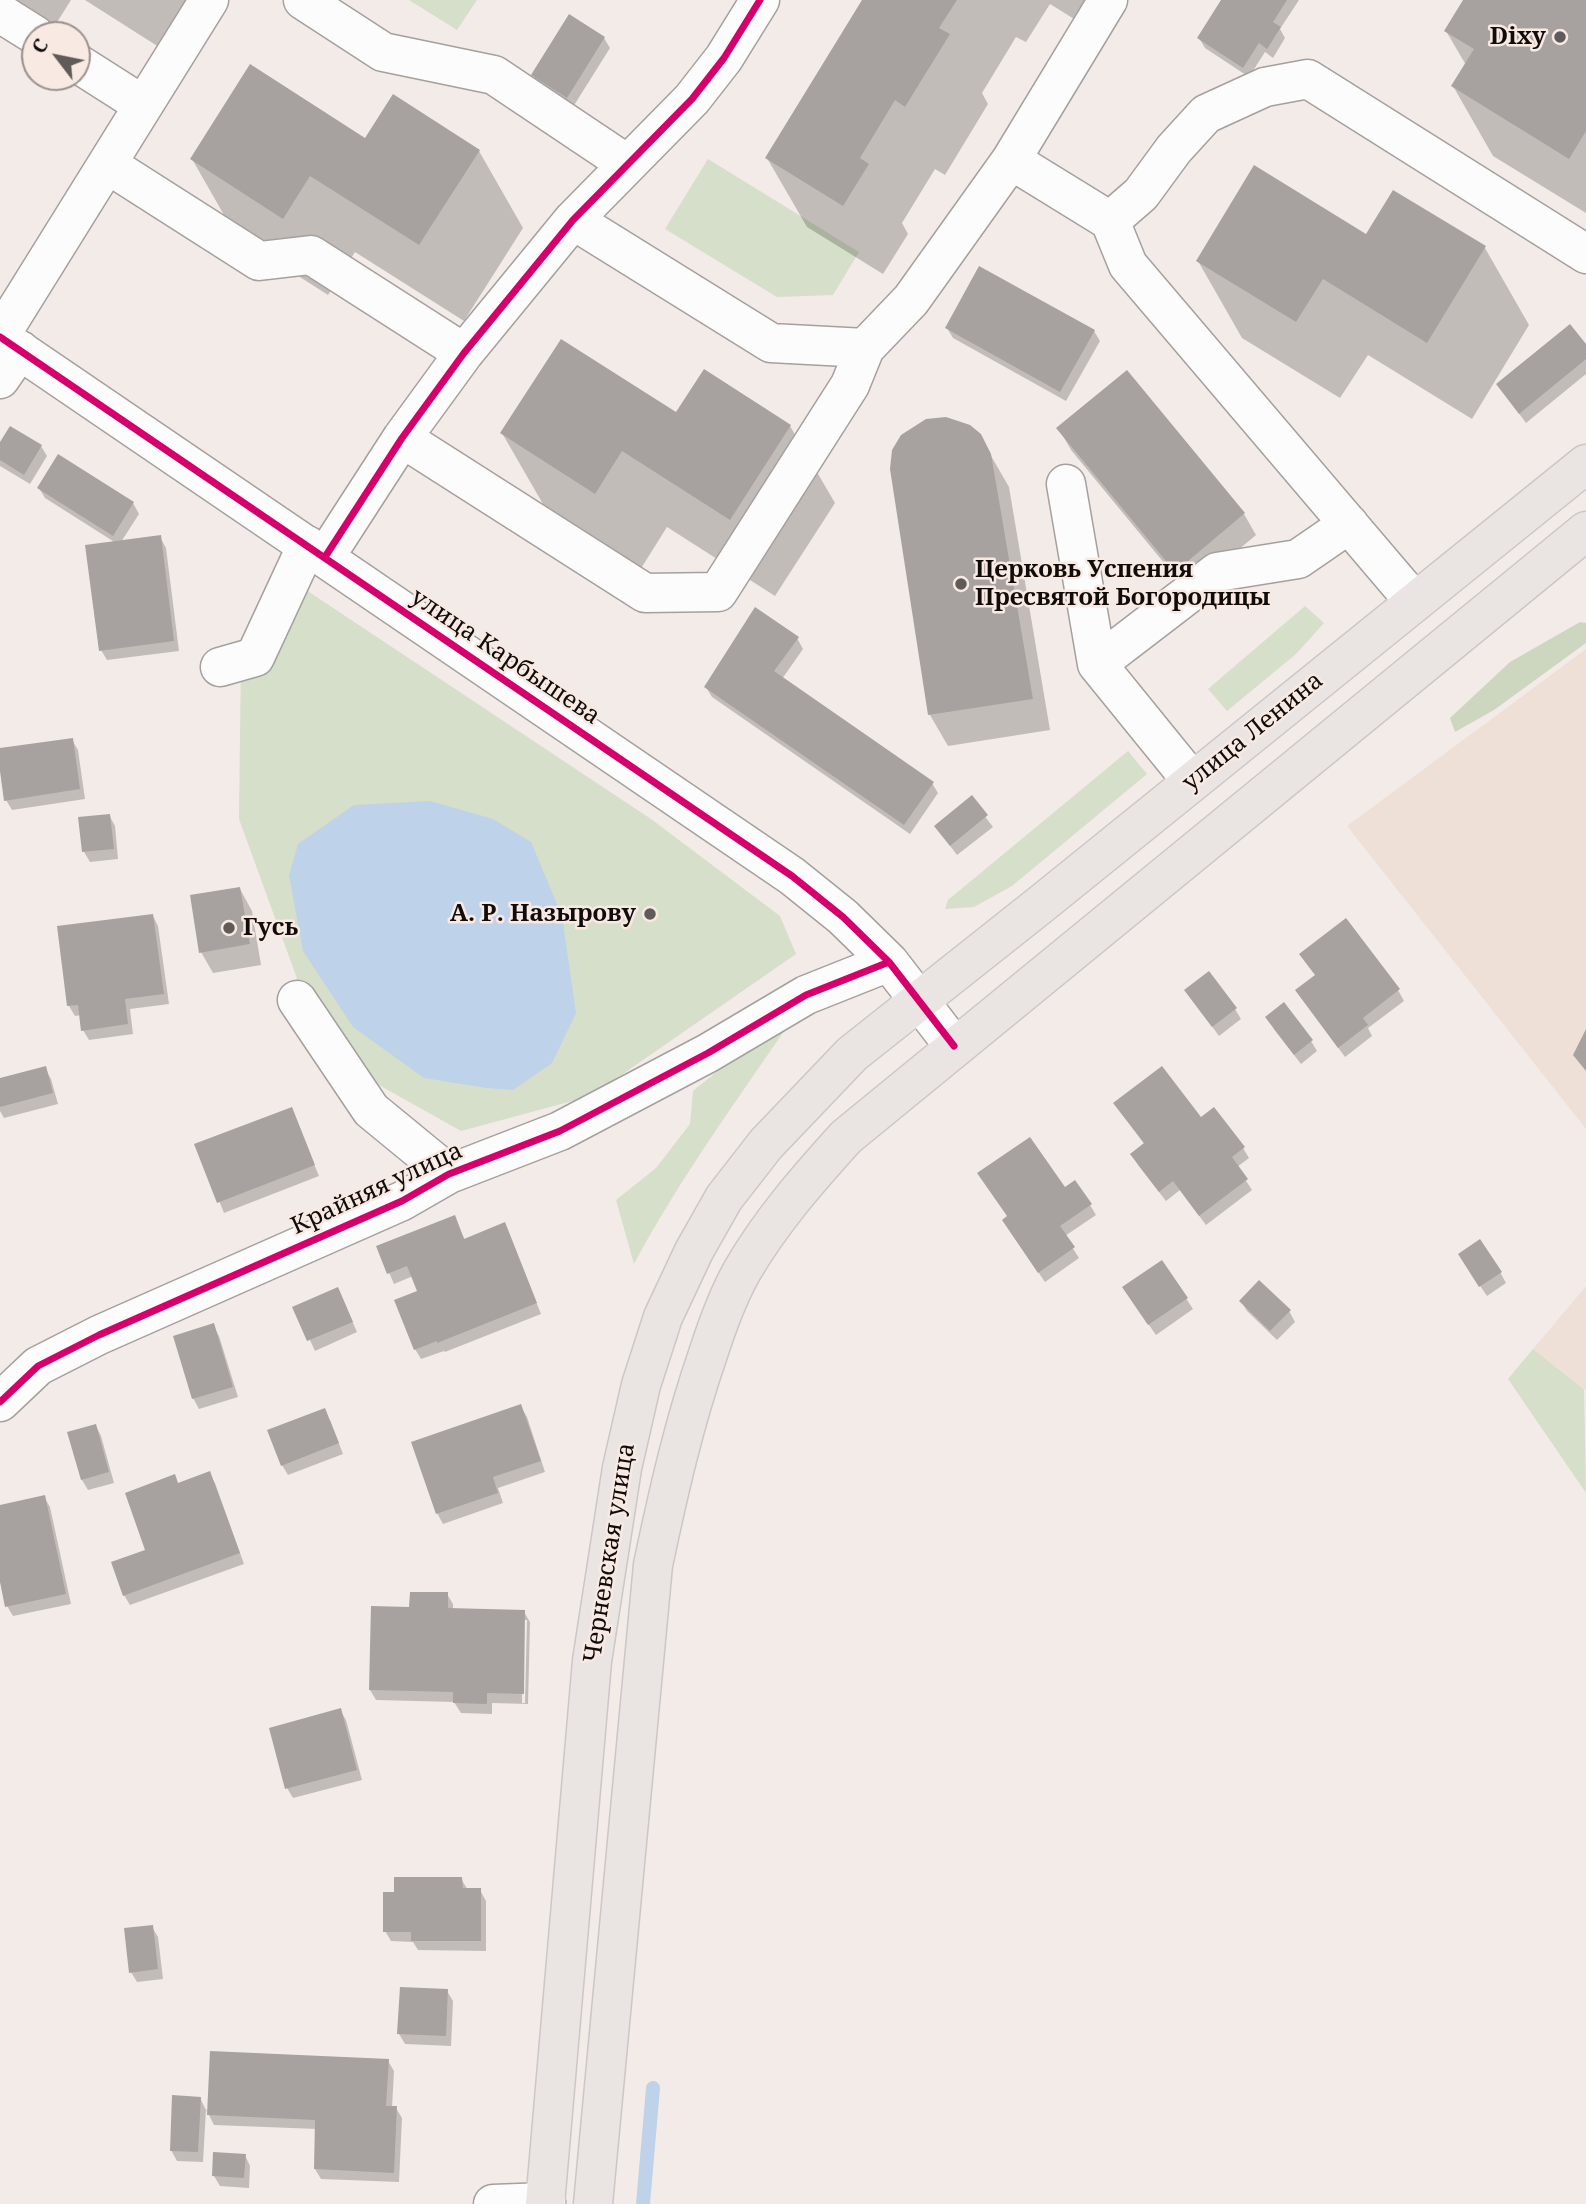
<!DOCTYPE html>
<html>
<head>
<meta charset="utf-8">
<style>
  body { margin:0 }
  #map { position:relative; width:1586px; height:2204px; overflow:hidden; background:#f3ebe8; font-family:"Noto Serif",serif }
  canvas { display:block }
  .north { position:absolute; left:21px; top:21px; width:70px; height:70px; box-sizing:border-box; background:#f8eae3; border:2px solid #9c918c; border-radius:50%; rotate:302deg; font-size:19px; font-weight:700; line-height:28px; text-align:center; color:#110c0a }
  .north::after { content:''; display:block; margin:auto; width:24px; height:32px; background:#605a58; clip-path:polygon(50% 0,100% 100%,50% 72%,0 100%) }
</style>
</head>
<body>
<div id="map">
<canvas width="1586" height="2204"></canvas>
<div class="north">С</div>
</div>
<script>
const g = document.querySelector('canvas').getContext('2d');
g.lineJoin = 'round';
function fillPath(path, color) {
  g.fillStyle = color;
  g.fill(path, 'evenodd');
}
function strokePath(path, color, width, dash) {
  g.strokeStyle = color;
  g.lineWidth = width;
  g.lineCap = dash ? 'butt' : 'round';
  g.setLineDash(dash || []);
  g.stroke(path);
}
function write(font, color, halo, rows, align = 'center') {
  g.font = font + ' "Noto Serif",serif';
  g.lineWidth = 5;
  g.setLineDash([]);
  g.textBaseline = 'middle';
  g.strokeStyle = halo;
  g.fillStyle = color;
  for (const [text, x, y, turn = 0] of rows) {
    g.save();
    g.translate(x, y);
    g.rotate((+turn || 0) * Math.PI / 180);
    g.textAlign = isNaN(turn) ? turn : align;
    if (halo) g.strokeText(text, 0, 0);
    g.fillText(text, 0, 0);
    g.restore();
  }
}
fillPath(new Path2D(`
  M 1586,649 L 1586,1129 L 1347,826 Z
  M 1586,1286 L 1586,1390 L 1533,1349 Z`), '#efe0d7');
fillPath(new Path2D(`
  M 409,0 L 477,0 L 457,30 Z
  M 708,159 L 859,252 L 833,295 L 777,297 L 665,229 Z
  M 282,574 L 651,819 L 780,916 L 796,954 L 591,1096 L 461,1131 L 379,1085 L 303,995 L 239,819 L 241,656 Z
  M 1305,606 L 1324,623 L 1296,654 L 1227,711 L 1208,689 Z
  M 1128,751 L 1147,774 L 1012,886 L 974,907 L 945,909 L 948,900 Z
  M 785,1016 L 789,1024 C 735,1103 679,1180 634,1264 L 616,1200 L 656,1168 L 690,1124 L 693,1091 Z
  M 1533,1349 L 1584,1389 L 1586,1493 L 1508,1379 Z`), '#d6dfc9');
fillPath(new Path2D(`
  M 1580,622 L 1586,623 L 1586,643 L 1494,710 L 1455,732 L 1450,718 L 1510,662 Z`), '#cdd7c0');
fillPath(new Path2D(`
  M 430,801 L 493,819 L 531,842 L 562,916 L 576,1013 L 552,1063 L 513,1090 L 487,1088 L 424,1078 L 353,1027 L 303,951 L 289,875 L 298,844 L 354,805 Z`), '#bed2e9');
fillPath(new Path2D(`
  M 0,0 L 71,0 L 49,35 Z
  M 85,0 L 224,0 L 184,63 Z
  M 864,0 L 1121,0 L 1100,35 L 1050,4 L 1026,42 L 1016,37 L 982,93 L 988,104 L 945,175 L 935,169 L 902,223 L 908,234 L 883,274 L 807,227 L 767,158 Z
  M 1223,0 L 1299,0 L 1280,29 L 1285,38 L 1273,58 L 1265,52 L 1249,77 L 1205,48 L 1199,38 Z
  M 1465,0 L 1586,0 L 1586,213 L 1493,156 L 1453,86 L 1466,65 L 1446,31 Z
  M 604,38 L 610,48 L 573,107 L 539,86 L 533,75 Z
  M 365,140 L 479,151 L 523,228 L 464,321 L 355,252 L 328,295 L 236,236 L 192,159 Z
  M 1367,237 L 1485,248 L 1529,325 L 1472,419 L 1368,355 L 1340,398 L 1242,338 L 1198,261 Z
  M 947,328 L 1094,331 L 1100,341 L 1066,401 L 953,338 Z
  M 1586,346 L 1586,374 L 1526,423 L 1498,385 Z
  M 676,415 L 790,426 L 835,503 L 775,596 L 667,527 L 640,570 L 547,511 L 502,433 Z
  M 1059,429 L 1244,514 L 1256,535 L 1188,592 L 1071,450 Z
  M 979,435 L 1009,487 L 1050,730 L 948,746 L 930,715 Z
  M 0,446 L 41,446 L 47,456 L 30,484 L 0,466 Z
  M 39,488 L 133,503 L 139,514 L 121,542 L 160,537 L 166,548 L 179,651 L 107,660 L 101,650 L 116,543 L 45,498 Z
  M 797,638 L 803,649 L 782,679 L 932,783 L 938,793 L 910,834 L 712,697 L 706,687 Z
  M 72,740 L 78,750 L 85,799 L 12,810 L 6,800 L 0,750 Z
  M 971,798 L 993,827 L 957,855 L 936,827 Z
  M 109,815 L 115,826 L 118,859 L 90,862 L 84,852 Z
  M 240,889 L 252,911 L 261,965 L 213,973 L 201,952 Z
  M 153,916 L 158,926 L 169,1004 L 130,1009 L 133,1034 L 89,1040 L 83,1030 L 81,1015 L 75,1016 L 69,1006 Z
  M 1316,976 L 1398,990 L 1404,1001 L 1368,1028 L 1372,1036 L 1345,1057 L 1297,991 Z
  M 1186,991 L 1235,1009 L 1241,1019 L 1219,1036 Z
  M 1273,1028 L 1311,1041 L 1317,1051 L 1301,1064 Z
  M 45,1068 L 51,1079 L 58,1104 L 4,1118 L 0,1111 L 0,1080 Z
  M 291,1109 L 319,1176 L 224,1213 L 197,1145 Z
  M 1122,1114 L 1201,1120 L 1243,1148 L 1249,1158 L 1237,1167 L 1252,1190 L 1206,1225 L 1180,1190 L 1166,1201 L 1138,1165 L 1132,1155 L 1145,1145 Z
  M 1064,1189 L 1090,1205 L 1096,1215 L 1065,1236 L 1079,1258 L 1045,1282 L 1010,1231 Z
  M 454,1218 L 465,1240 L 505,1224 L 541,1314 L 445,1352 L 444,1351 L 421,1359 L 415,1349 L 420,1292 L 413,1276 L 394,1284 L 378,1247 Z
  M 1162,1262 L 1193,1309 L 1156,1335 L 1130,1298 Z
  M 1466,1265 L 1500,1272 L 1506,1283 L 1487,1296 Z
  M 343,1300 L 357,1332 L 315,1351 L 295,1308 Z
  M 1241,1301 L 1289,1311 L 1295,1322 L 1277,1340 L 1247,1311 Z
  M 213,1325 L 219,1336 L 238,1397 L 199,1409 L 193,1398 Z
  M 521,1407 L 527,1417 L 545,1472 L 498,1488 L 503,1503 L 443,1524 L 437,1513 Z
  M 330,1420 L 343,1454 L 288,1475 L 282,1465 Z
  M 96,1426 L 101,1436 L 114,1483 L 88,1490 L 82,1480 Z
  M 209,1473 L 215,1483 L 244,1564 L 130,1605 L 124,1595 L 179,1484 Z
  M 44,1497 L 50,1507 L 71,1604 L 13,1616 L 7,1606 L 0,1574 L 0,1506 Z
  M 447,1594 L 453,1604 L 453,1610 L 524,1612 L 530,1622 L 528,1704 L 492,1703 L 492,1714 L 461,1713 L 454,1702 L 376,1700 L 370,1690 L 411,1609 ZM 523,1620 L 527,1620 L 525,1703 L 522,1703 Z
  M 340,1710 L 346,1720 L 362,1780 L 293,1798 L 287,1788 Z
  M 461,1879 L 468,1890 L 480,1890 L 486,1901 L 486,1951 L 418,1950 L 413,1942 L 391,1941 L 385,1931 L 395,1893 Z
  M 152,1927 L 158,1937 L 163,1979 L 137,1982 L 131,1972 Z
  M 447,1991 L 453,2001 L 451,2046 L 405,2044 L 399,2034 Z
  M 388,2061 L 394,2071 L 392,2108 L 396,2108 L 402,2118 L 399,2182 L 321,2179 L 315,2169 L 317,2129 L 214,2125 L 206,2109 L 203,2162 L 177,2161 L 171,2150 L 200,2098 L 208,2114 Z
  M 245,2155 L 250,2166 L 249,2188 L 220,2186 L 214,2176 Z`), '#0003');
strokePath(new Path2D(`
  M 643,2204 L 653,2088`), '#bed2e9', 14);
fillPath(new Path2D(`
  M 862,0 L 957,0 L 939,28 L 950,34 L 905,107 L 895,100 L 860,158 L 869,164 L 843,206 L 765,158 Z
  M 1221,0 L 1287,0 L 1273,22 L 1281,27 L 1267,49 L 1259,43 L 1243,68 L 1197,38 Z
  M 1463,0 L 1586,0 L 1586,131 L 1569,159 L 1451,86 L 1474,49 L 1444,31 Z
  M 569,14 L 605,37 L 567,98 L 531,75 Z
  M 250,64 L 365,138 L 393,94 L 480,150 L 419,245 L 310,176 L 283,219 L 190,159 Z
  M 1254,165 L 1366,234 L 1393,190 L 1486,246 L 1427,343 L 1323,279 L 1296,322 L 1196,261 Z
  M 979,266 L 1095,330 L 1060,392 L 945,328 Z
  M 1570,324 L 1586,344 L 1586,359 L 1519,414 L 1496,384 Z
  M 561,339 L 676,412 L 704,369 L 791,425 L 730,520 L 622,451 L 595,494 L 500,433 Z
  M 1127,370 L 1245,513 L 1175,572 L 1056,428 Z
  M 946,417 L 970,425 L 981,434 L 991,454 L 1033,699 L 928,715 L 890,469 L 892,450 L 901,435 L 926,419 Z
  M 10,426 L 42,445 L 24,475 L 0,460 L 0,442 Z
  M 58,454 L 134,502 L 113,536 L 37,488 Z
  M 161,535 L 174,641 L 99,651 L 85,545 Z
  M 755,607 L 799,637 L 774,671 L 934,782 L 904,825 L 704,687 Z
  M 73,738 L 80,789 L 4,801 L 0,771 L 0,748 Z
  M 972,795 L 988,815 L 950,846 L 934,826 Z
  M 110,814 L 114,849 L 82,852 L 78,817 Z
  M 240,887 L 250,944 L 199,953 L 190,895 Z
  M 153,914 L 164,994 L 125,999 L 128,1024 L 81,1031 L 78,1005 L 67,1006 L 57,926 Z
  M 1346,918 L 1400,989 L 1363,1018 L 1368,1025 L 1338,1048 L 1295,990 L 1315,975 L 1299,954 Z
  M 1209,971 L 1237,1008 L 1212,1027 L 1184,990 Z
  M 1284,1002 L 1313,1040 L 1294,1055 L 1265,1017 Z
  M 1586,1029 L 1586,1071 L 1573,1055 Z
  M 46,1066 L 53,1093 L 0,1107 L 0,1078 Z
  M 1162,1066 L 1201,1117 L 1214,1107 L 1245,1147 L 1232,1157 L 1248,1179 L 1199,1216 L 1173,1181 L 1159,1192 L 1130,1154 L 1144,1143 L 1113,1103 Z
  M 292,1107 L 315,1165 L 217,1203 L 194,1144 Z
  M 1030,1137 L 1065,1187 L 1075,1180 L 1092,1204 L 1060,1226 L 1075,1247 L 1038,1273 L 1002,1220 L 1007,1216 L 977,1173 Z
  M 455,1215 L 464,1239 L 505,1222 L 537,1303 L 437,1343 L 437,1341 L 414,1350 L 394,1300 L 417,1291 L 407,1266 L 387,1274 L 376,1246 Z
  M 1480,1239 L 1502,1272 L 1479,1287 L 1458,1254 Z
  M 1162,1260 L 1188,1298 L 1148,1325 L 1122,1287 Z
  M 1259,1280 L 1291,1310 L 1270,1331 L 1239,1301 Z
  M 338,1287 L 353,1322 L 307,1341 L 292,1307 Z
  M 214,1323 L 233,1387 L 192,1399 L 173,1336 Z
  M 521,1404 L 541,1461 L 493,1477 L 498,1493 L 436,1514 L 411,1442 Z
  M 325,1408 L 339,1443 L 281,1466 L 267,1430 Z
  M 96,1424 L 109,1472 L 81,1480 L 67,1432 Z
  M 210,1471 L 240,1553 L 123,1596 L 111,1562 L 145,1550 L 125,1493 L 175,1474 L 178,1483 Z
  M 45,1495 L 66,1594 L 5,1607 L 0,1582 L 0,1505 Z
  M 410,1592 L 448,1592 L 448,1608 L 525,1610 L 524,1694 L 487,1693 L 487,1704 L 453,1703 L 453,1692 L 369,1690 L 371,1606 L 409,1607 Z
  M 341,1708 L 357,1770 L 285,1789 L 269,1728 Z
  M 394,1877 L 462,1877 L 463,1888 L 481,1888 L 481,1941 L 411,1941 L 411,1932 L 383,1932 L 383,1892 L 394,1892 Z
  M 153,1925 L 158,1969 L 129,1973 L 124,1928 Z
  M 400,1987 L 448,1989 L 446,2036 L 397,2034 Z
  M 210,2051 L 389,2059 L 386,2106 L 397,2106 L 394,2173 L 314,2169 L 315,2120 L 207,2115 Z
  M 172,2095 L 201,2097 L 198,2152 L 170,2151 Z
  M 213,2152 L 246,2154 L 244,2178 L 212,2176 Z`), '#a7a19f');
const minor = new Path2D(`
  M 303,0 L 383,52 L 494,75 L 627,164
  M 0,13 L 35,35
  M 77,63 L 143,105
  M 1011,160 L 1108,0
  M 107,164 L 259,261 L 311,255 L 464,353
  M 573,220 L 771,343 L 865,348 L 911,300 L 1011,160 L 1110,221 L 1141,194 L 1174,149 L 1206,114 L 1265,87 L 1308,79 L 1586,254
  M 1110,221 L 1128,265 L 1414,601
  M 0,336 L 209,0
  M 0,337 L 792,876 L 843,917 L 889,962 L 954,1046
  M 0,379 L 20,350
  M 402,438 L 645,593 L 718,592 L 850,385 L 865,348
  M 1066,484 L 1097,664
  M 325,557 L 402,438 L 464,353 L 573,220 L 692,99 L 724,58 L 760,0
  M 220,667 L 255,657 L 307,545
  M 1192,781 L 1097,664 L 1217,572 L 1298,559 L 1349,524
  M 297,1000 L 371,1110 L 449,1174
  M 0,1402 L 38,1366 L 99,1335 L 402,1201 L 449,1174 L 560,1131 L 708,1053 L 806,995 L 889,962
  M 493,2204 L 546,2202`);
const major = new Path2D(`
  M 545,2204 L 592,1661 L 622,1468 L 641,1385 L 663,1317 L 694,1251 L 724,1198 L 766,1144 L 852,1054 L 1040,905 L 1586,464
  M 593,2204 L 653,1565 C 668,1494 684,1423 708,1354 C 717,1326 728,1296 742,1271 C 771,1221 808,1179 846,1137 L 1586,531`);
strokePath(minor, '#a5a09d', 41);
strokePath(major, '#cbc7c6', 41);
strokePath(minor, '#fdfcfc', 38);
strokePath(major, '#eae4e3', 38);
strokePath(new Path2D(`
  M 0,337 L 792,876 L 843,917 L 889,962 L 954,1046
  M 325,557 L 402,438 L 464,353 L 573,220 L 692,99 L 724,58 L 760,0
  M 0,1402 L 38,1366 L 99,1335 L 402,1201 L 449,1174 L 560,1131 L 708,1053 L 806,995 L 889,962`), '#d6006c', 7);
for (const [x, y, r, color] of [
  [1560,37,7,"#605a58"],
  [961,584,7,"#605a58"],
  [650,914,7,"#605a58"],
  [229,928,7,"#605a58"]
]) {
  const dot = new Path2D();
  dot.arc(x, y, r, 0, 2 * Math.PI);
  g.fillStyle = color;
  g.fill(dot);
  strokePath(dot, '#f8eae3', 2.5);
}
write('bold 24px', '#110c0a', '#f8eae3', [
  ["Dixy",1546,37],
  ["Церковь Успения",975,570,"left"],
  ["Пресвятой Богородицы",975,598,"left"],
  ["А. Р. Назырову",636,914],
  ["Гусь",243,928,"left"]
], 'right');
write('24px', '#110c0a', '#f8eae3', [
  ["улица Карбышева",505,657,34],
  ["улица Ленина",1253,732,-39],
  ["Крайняя улица",377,1189,-25],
  ["Черневская улица",610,1553,-81]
]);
</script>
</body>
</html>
